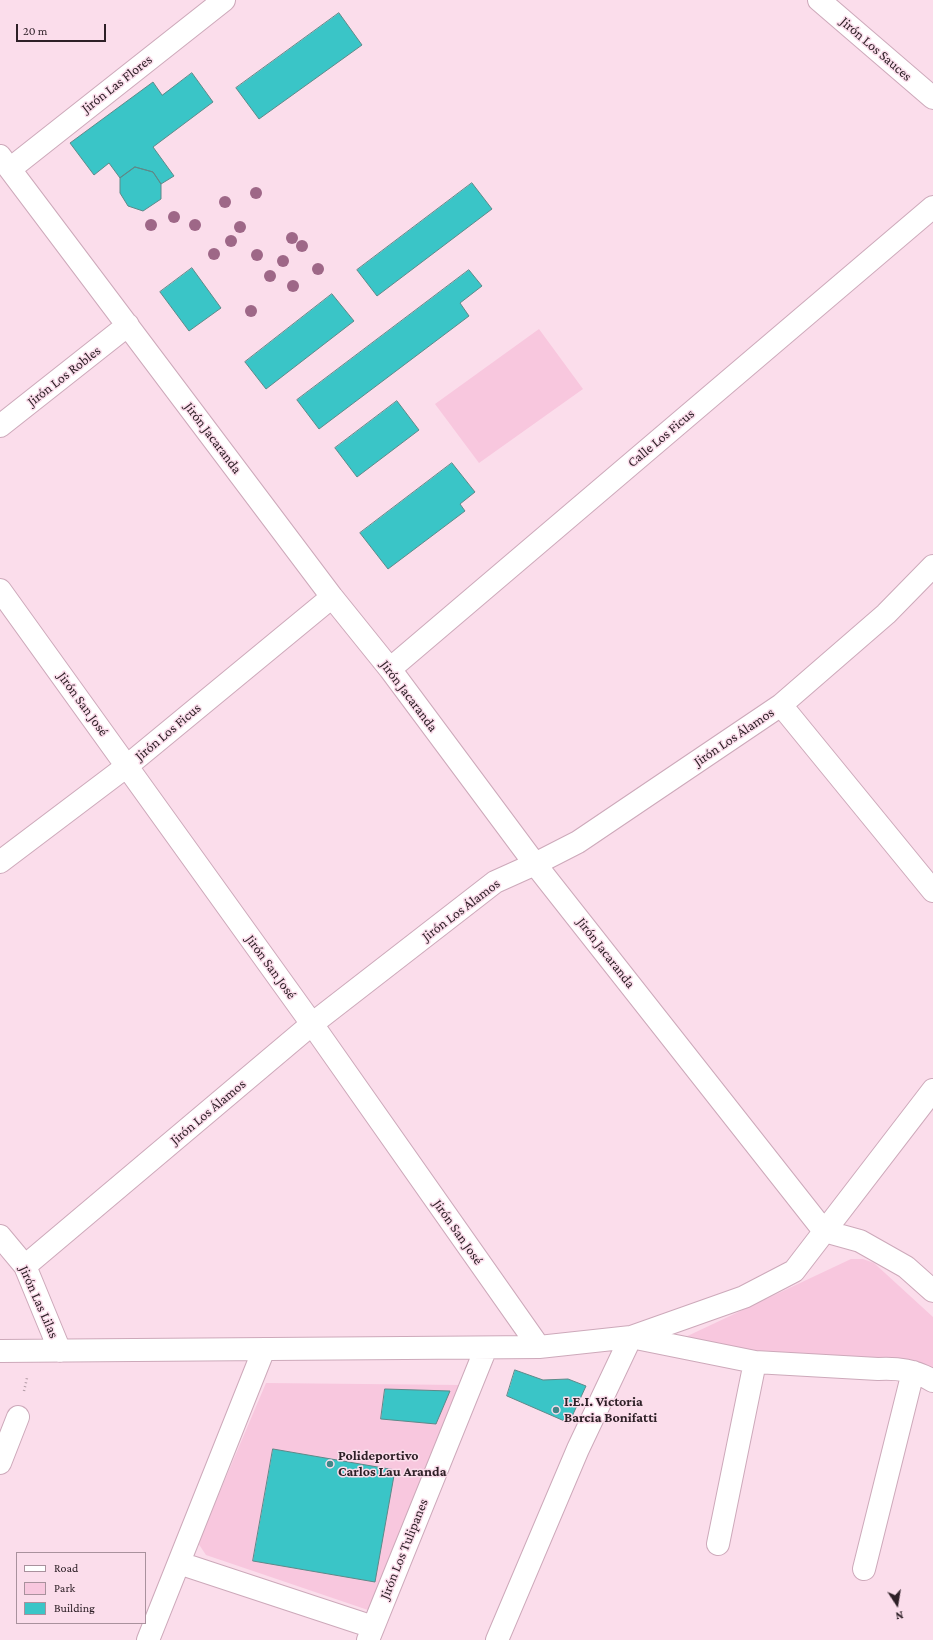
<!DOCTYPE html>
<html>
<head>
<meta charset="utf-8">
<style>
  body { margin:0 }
  #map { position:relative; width:933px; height:1640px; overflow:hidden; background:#fbddeb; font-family:"Crimson Pro",serif }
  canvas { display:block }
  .legend { position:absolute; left:16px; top:1552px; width:130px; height:72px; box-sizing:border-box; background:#fbddeb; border:1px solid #a9919d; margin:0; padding:5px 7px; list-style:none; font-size:12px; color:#2e2027 }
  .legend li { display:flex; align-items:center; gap:8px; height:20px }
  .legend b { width:20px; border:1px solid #a9919d }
  .north { position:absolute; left:877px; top:1584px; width:40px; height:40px; -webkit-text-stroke:3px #fbddeb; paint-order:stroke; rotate:168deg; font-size:11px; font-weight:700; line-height:16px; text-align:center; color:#2e2027 }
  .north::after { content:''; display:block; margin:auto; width:14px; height:18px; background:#2e2027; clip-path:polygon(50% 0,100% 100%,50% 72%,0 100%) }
  .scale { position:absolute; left:16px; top:24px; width:90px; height:18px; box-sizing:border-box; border:2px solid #2e2027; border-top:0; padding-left:5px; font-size:12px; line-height:14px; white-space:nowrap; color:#2e2027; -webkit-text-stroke:3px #fbddeb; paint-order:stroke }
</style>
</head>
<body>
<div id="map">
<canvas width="933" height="1640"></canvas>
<ul class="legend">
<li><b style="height:5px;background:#fff"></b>Road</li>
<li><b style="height:11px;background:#f8c7de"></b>Park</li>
<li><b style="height:11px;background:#3ac5c7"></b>Building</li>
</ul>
<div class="north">N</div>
<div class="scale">20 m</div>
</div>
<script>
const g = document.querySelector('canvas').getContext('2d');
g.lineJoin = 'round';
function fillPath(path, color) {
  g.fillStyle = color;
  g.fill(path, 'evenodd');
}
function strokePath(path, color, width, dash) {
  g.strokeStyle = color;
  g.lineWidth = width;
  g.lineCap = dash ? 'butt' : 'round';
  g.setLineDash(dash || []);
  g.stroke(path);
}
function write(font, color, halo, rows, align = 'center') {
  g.font = font + ' "Crimson Pro",serif';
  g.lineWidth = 3;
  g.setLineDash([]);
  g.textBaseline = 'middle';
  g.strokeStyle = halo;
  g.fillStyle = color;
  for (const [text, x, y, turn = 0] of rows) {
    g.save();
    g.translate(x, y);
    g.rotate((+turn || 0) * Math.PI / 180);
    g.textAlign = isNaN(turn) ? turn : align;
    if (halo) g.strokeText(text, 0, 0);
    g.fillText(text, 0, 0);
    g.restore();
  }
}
fillPath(new Path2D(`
  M 539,329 L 583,389 L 479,463 L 435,404 Z
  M 851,1259 L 863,1259 L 874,1263 L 933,1317 L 933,1373 L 765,1357 L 679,1340 Z
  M 266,1383 L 461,1385 L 368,1610 L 206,1555 L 198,1543 Z`), '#f8c7de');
const building = new Path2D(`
  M 339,13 L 362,45 L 259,119 L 236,88 Z
  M 192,73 L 213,102 L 153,147 L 174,176 L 161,184 L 153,172 L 135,167 L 120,178 L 109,163 L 94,175 L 70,143 L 153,82 L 162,95 Z
  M 135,167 L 153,172 L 161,184 L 161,199 L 143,211 L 128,206 L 120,193 L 120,178 Z
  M 472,183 L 492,209 L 377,296 L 357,270 Z
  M 192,268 L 221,308 L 189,331 L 160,292 Z
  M 469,270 L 482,286 L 460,303 L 469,316 L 319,429 L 297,400 Z
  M 332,294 L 354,321 L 266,389 L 245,362 Z
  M 397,401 L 419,430 L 357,477 L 335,448 Z
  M 452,463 L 475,492 L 460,504 L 465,511 L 388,569 L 360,533 Z
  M 515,1370 L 543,1380 L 568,1379 L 586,1386 L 569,1423 L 507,1396 Z
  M 385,1389 L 450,1391 L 436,1424 L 381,1419 Z
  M 273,1449 L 395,1470 L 375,1582 L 253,1561 Z`);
fillPath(building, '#3ac5c7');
strokePath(building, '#5e8989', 1);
const street = new Path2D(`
  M 819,0 L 933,98
  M 0,156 L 332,597 L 390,669 L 535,864 L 824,1231 L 860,1241 L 906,1267 L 933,1291
  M 10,169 L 224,0
  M 0,426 L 128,325
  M 0,590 L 312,1024 L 539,1347
  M 390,669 L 933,207
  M 781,705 L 933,891
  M 0,862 L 127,766 L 332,597
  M 0,1236 L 25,1266 L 60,1351
  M 25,1266 L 312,1024 L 495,882 L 535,864 L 578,842 L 781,705 L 886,614 L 933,566
  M 0,1351 L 539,1347 L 631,1337 L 744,1297 L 794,1271 L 933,1090
  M 0,1463 L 18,1417
  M 718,1544 L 755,1362
  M 179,1563 L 373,1627
  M 864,1569 L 913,1372
  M 148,1640 L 264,1349
  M 368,1640 L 486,1348
  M 497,1640 L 578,1449 L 631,1337 L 755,1362 L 878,1369 C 898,1368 915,1370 933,1381`);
strokePath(street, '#cda9ba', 24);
strokePath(new Path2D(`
  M 24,1391 L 27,1378`), '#b59da8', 2.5, [1, 3]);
strokePath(street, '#fff', 22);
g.fillStyle = '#9e6787';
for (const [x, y] of [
  [256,193],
  [225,202],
  [174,217],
  [151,225],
  [195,225],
  [240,227],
  [292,238],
  [231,241],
  [302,246],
  [214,254],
  [257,255],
  [283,261],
  [318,269],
  [270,276],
  [293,286],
  [251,311]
]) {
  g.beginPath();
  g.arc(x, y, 6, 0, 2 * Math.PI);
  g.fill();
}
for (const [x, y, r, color] of [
  [556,1410,4,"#408889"],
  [330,1464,4,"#408889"]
]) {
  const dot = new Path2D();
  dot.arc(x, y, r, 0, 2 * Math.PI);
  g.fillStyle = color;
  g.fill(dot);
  strokePath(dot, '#fbddeb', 1.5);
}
write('14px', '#2e2027', '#fbddeb', [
  ["Jirón Los Sauces",876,49,41],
  ["Jirón Las Flores",117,84,-38],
  ["Jirón Los Robles",64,376,-38],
  ["Jirón Jacaranda",213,438,53],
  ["Calle Los Ficus",661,438,-40],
  ["Jirón Jacaranda",409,696,53],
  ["Jirón San José",83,704,54],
  ["Jirón Los Ficus",168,732,-40],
  ["Jirón Los Álamos",734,737,-34],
  ["Jirón Los Álamos",461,910,-37],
  ["Jirón Jacaranda",606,953,52],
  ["Jirón San José",271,967,54],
  ["Jirón Los Álamos",208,1112,-40],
  ["Jirón San José",458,1232,55],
  ["Jirón Las Lilas",39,1302,66],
  ["Jirón Los Tulipanes",404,1549,-68]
]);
write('bold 14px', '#2e2027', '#fbddeb', [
  ["I.E.I. Victoria",564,1402],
  ["Barcia Bonifatti",564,1418],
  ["Polideportivo",338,1456],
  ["Carlos Lau Aranda",338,1472]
], 'left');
</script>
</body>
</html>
